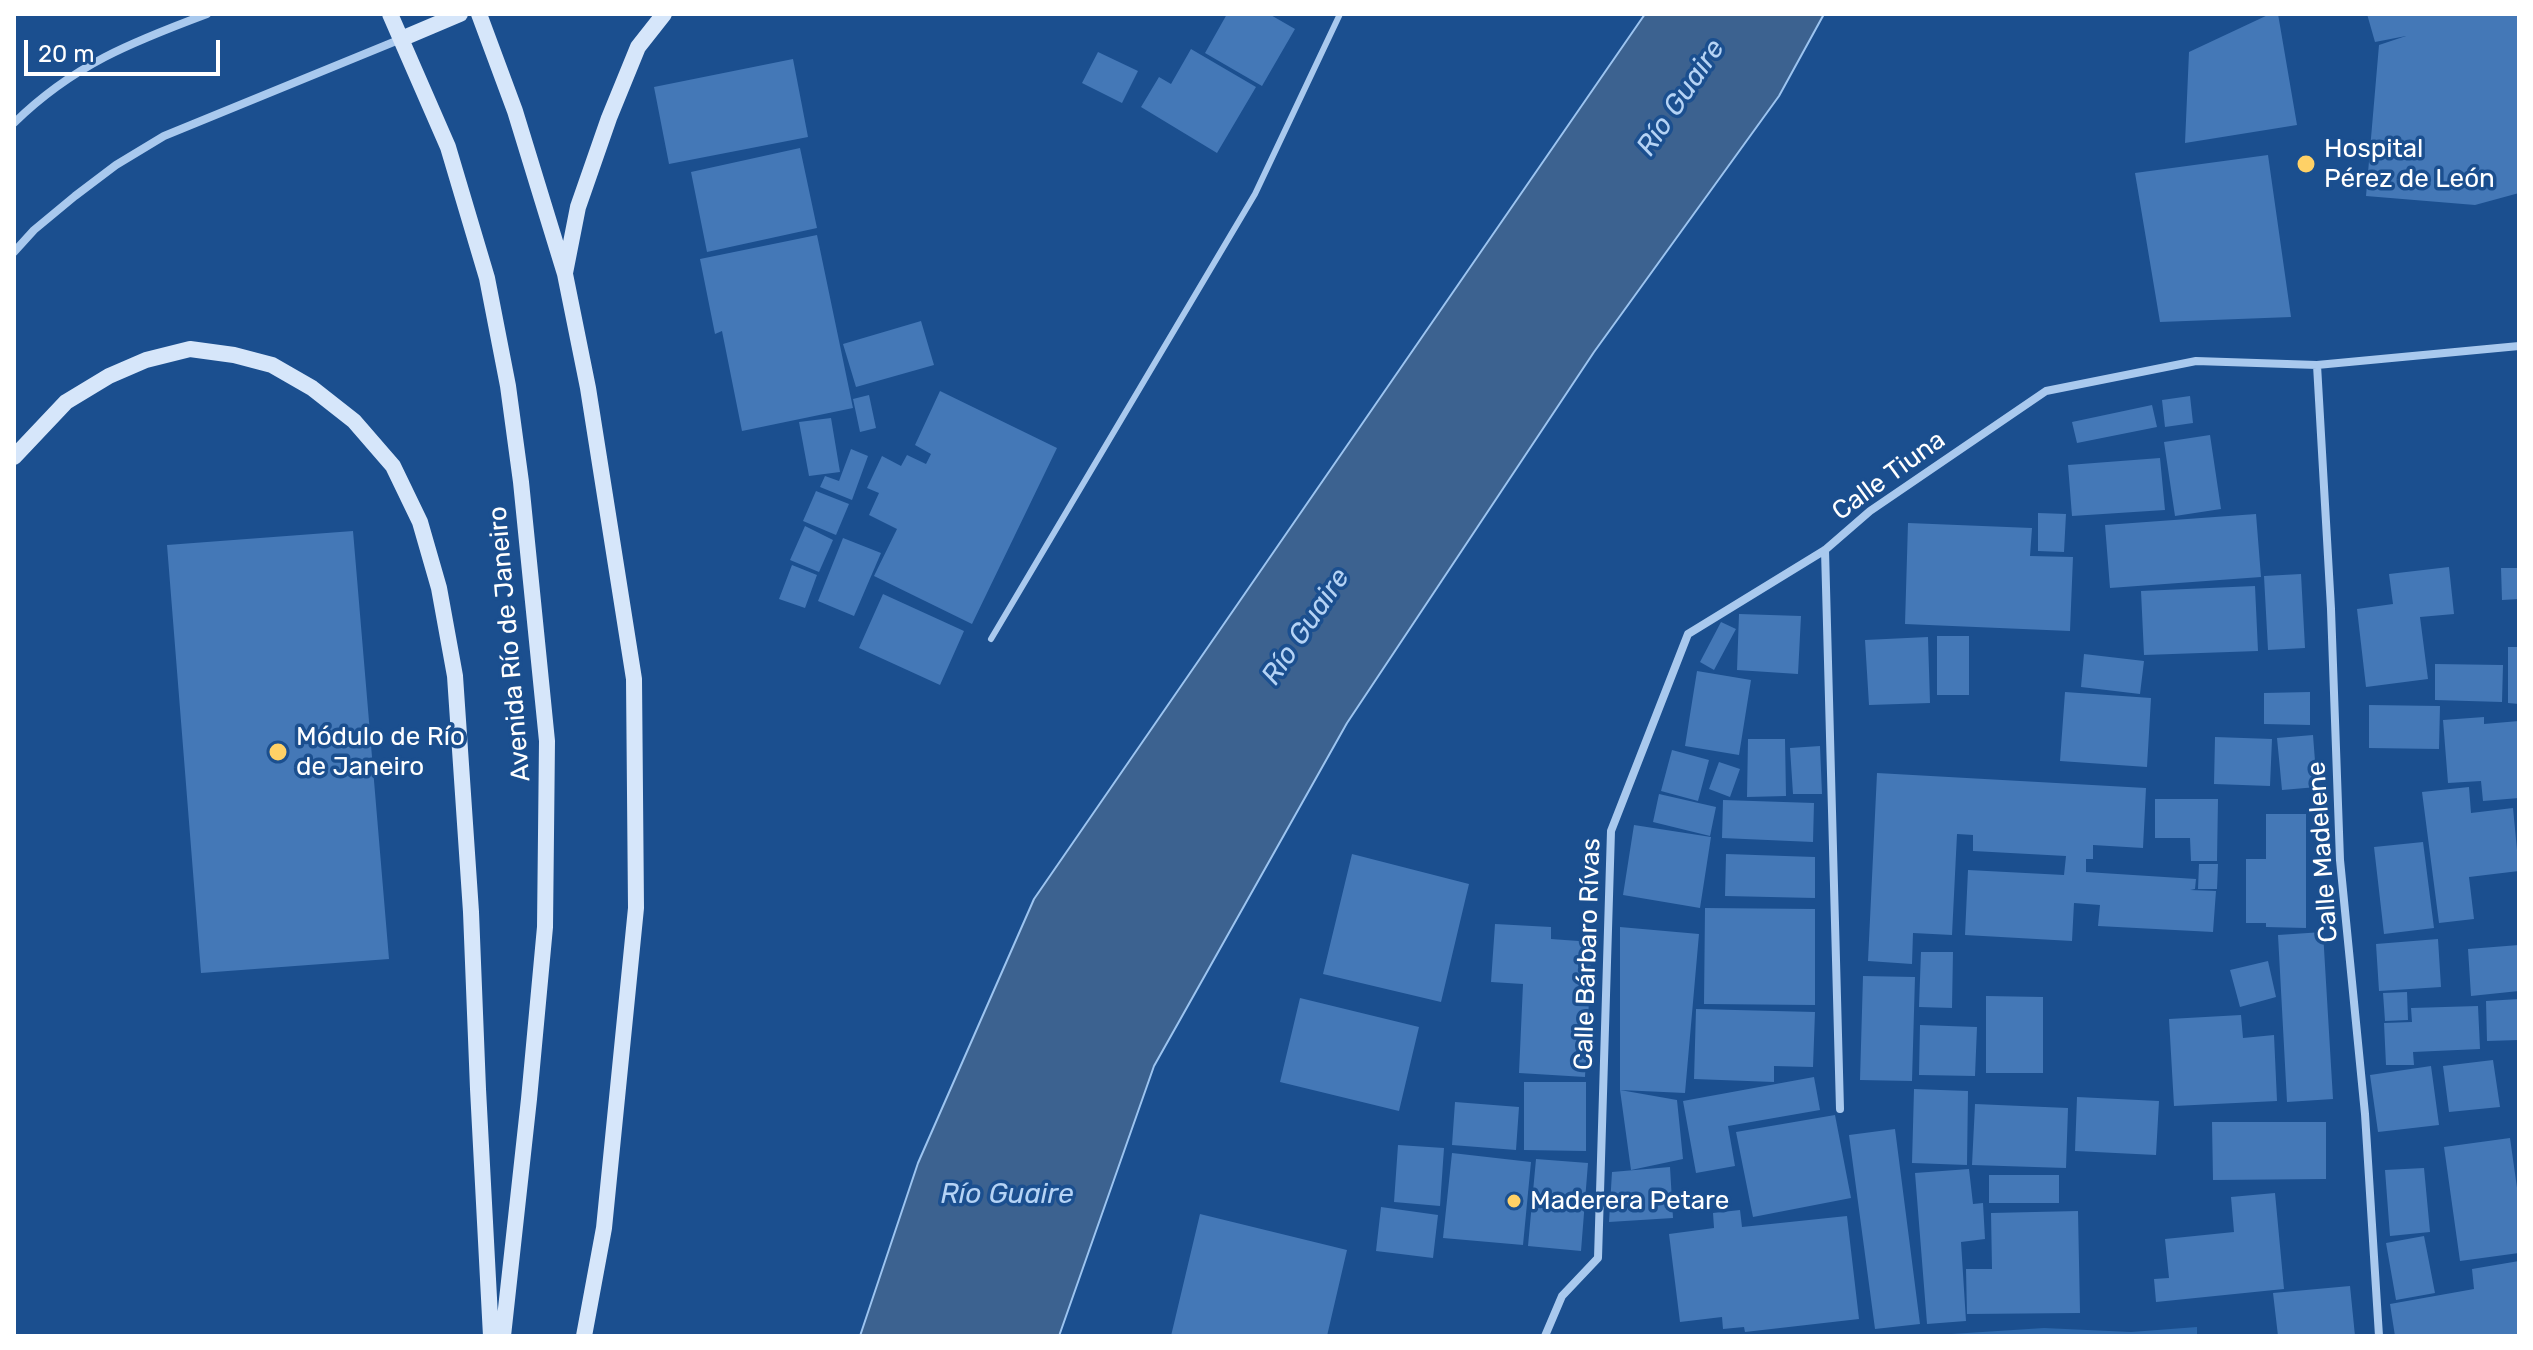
<!DOCTYPE html>
<html>
<head>
<meta charset="utf-8">
<style>
  body { margin:0 }
  #map { position:relative; width:2533px; height:1350px; overflow:hidden; background:#1b4f8f; font-family:Rubik,sans-serif }
  canvas { display:block }
  .frame { position:absolute; inset:0; border:16px solid #fff; pointer-events:none }
  .scale { position:absolute; left:24px; top:40px; width:196px; height:36px; box-sizing:border-box; border:4px solid #fff; border-top:0; padding-left:10px; font-size:24px; line-height:28px; white-space:nowrap; color:#fff; -webkit-text-stroke:6px #1b4f8f; paint-order:stroke }
</style>
</head>
<body>
<div id="map">
<canvas width="2533" height="1350"></canvas>
<div class="frame"></div>
<div class="scale">20 m</div>
</div>
<script>
const g = document.querySelector('canvas').getContext('2d');
g.lineJoin = 'round';
function fillPath(path, color) {
  g.fillStyle = color;
  g.fill(path, 'evenodd');
}
function strokePath(path, color, width, dash) {
  g.strokeStyle = color;
  g.lineWidth = width;
  g.lineCap = dash ? 'butt' : 'round';
  g.setLineDash(dash || []);
  g.stroke(path);
}
function write(font, color, halo, rows, align = 'center') {
  g.font = font + ' Rubik,sans-serif';
  g.lineWidth = 7;
  g.setLineDash([]);
  g.textBaseline = 'middle';
  g.strokeStyle = halo;
  g.fillStyle = color;
  for (const [text, x, y, turn = 0] of rows) {
    g.save();
    g.translate(x, y);
    g.rotate((+turn || 0) * Math.PI / 180);
    g.textAlign = isNaN(turn) ? turn : align;
    if (halo) g.strokeText(text, 0, 0);
    g.fillText(text, 0, 0);
    g.restore();
  }
}
fillPath(new Path2D(`
  M 2197,1327 L 2197,1336 L 1936,1335 L 2044,1328 L 2131,1332 Z`), '#2e69ad');
const water = new Path2D(`
  M 1645,14 L 1824,14 L 1779,96 L 1594,352 L 1347,723 L 1154,1066 L 1059,1336 L 860,1336 L 918,1163 L 1034,899 Z`);
fillPath(water, '#3c6290');
strokePath(water, '#9cc4f0', 2);
fillPath(new Path2D(`
  M 1227,14 L 1269,14 L 1295,29 L 1262,86 L 1205,53 Z
  M 2270,14 L 2278,14 L 2297,125 L 2185,143 L 2189,52 Z
  M 2367,14 L 2519,14 L 2519,193 L 2475,205 L 2366,196 L 2379,45 L 2406,36 L 2375,42 Z
  M 1191,49 L 1256,87 L 1217,153 L 1141,107 L 1159,77 L 1171,84 Z
  M 1098,52 L 1138,71 L 1122,103 L 1082,83 Z
  M 793,59 L 808,137 L 669,164 L 654,87 Z
  M 800,148 L 817,228 L 707,252 L 691,172 Z
  M 2268,155 L 2291,317 L 2160,322 L 2135,173 Z
  M 817,235 L 853,408 L 742,431 L 722,331 L 715,334 L 700,259 Z
  M 921,321 L 934,365 L 856,387 L 843,344 Z
  M 940,391 L 1057,448 L 972,624 L 874,576 L 897,529 L 869,515 L 879,493 L 867,488 L 882,456 L 901,466 L 907,455 L 926,464 L 931,454 L 915,445 Z
  M 869,395 L 876,428 L 860,432 L 853,399 Z
  M 2190,396 L 2193,423 L 2165,427 L 2162,400 Z
  M 2152,405 L 2157,427 L 2077,443 L 2072,422 Z
  M 831,418 L 840,472 L 809,476 L 799,422 Z
  M 2210,435 L 2221,509 L 2175,516 L 2164,442 Z
  M 851,449 L 868,456 L 852,500 L 820,487 L 825,476 L 839,481 Z
  M 2160,458 L 2165,510 L 2072,516 L 2068,465 Z
  M 816,491 L 849,504 L 836,535 L 803,521 Z
  M 2038,513 L 2066,514 L 2064,552 L 2038,551 Z
  M 2256,514 L 2261,577 L 2110,588 L 2105,525 Z
  M 1908,523 L 2032,528 L 2030,556 L 2073,557 L 2070,631 L 1905,624 Z
  M 805,526 L 833,540 L 819,572 L 790,560 Z
  M 353,531 L 389,959 L 201,973 L 167,545 Z
  M 843,538 L 881,553 L 854,616 L 818,601 Z
  M 792,565 L 817,575 L 805,608 L 779,599 Z
  M 2449,567 L 2454,614 L 2420,617 L 2428,679 L 2366,687 L 2357,609 L 2393,604 L 2389,574 Z
  M 2501,568 L 2519,568 L 2519,599 L 2502,600 Z
  M 2301,574 L 2305,648 L 2268,650 L 2264,576 Z
  M 2255,586 L 2258,651 L 2144,655 L 2141,591 Z
  M 883,594 L 964,631 L 940,685 L 859,648 Z
  M 1739,614 L 1801,616 L 1798,674 L 1737,670 Z
  M 1721,622 L 1736,629 L 1714,670 L 1700,662 Z
  M 1937,636 L 1969,636 L 1969,695 L 1937,695 Z
  M 1928,637 L 1930,703 L 1869,705 L 1865,640 Z
  M 2508,647 L 2519,647 L 2519,704 L 2508,703 Z
  M 2084,654 L 2144,661 L 2140,694 L 2081,687 Z
  M 2435,664 L 2503,665 L 2502,702 L 2435,700 Z
  M 1697,671 L 1751,680 L 1739,755 L 1685,746 Z
  M 2065,692 L 2151,698 L 2147,767 L 2060,761 Z
  M 2310,692 L 2310,725 L 2264,724 L 2264,693 Z
  M 2369,705 L 2440,706 L 2439,749 L 2369,748 Z
  M 2484,717 L 2484,724 L 2519,721 L 2519,798 L 2483,801 L 2481,781 L 2448,783 L 2443,720 Z
  M 2313,735 L 2317,787 L 2282,790 L 2277,738 Z
  M 2215,737 L 2272,739 L 2270,786 L 2214,784 Z
  M 1748,739 L 1785,739 L 1786,796 L 1747,797 Z
  M 1820,746 L 1822,794 L 1793,794 L 1790,748 Z
  M 1672,750 L 1709,760 L 1698,801 L 1661,791 Z
  M 1719,762 L 1740,769 L 1730,797 L 1709,789 Z
  M 1877,773 L 2146,788 L 2143,848 L 2093,845 L 2093,859 L 2086,859 L 2086,872 L 2196,879 L 2195,889 L 2190,890 L 2216,891 L 2213,932 L 2098,926 L 2100,905 L 2074,903 L 2072,941 L 1965,935 L 1968,870 L 2064,875 L 2066,856 L 1973,851 L 1973,835 L 1957,834 L 1952,935 L 1913,933 L 1912,964 L 1868,961 Z
  M 2469,787 L 2471,813 L 2513,808 L 2519,871 L 2469,877 L 2474,919 L 2439,923 L 2422,792 Z
  M 1659,794 L 1716,807 L 1710,836 L 1653,822 Z
  M 2155,799 L 2218,799 L 2217,861 L 2191,861 L 2190,838 L 2155,838 Z
  M 1723,800 L 1814,803 L 1813,842 L 1722,838 Z
  M 2266,814 L 2306,814 L 2306,928 L 2266,927 L 2266,923 L 2246,923 L 2246,859 L 2266,859 Z
  M 1634,825 L 1711,837 L 1700,908 L 1623,895 Z
  M 2423,842 L 2434,928 L 2384,934 L 2374,847 Z
  M 1352,854 L 1469,884 L 1441,1002 L 1323,974 Z
  M 1726,854 L 1815,857 L 1815,898 L 1725,896 Z
  M 2199,864 L 2218,864 L 2217,889 L 2198,889 Z
  M 1705,908 L 1815,909 L 1815,1005 L 1704,1004 Z
  M 1495,924 L 1551,927 L 1551,939 L 1592,942 L 1585,1077 L 1519,1073 L 1523,984 L 1491,982 Z
  M 1620,927 L 1699,934 L 1685,1093 L 1620,1090 L 1677,1100 L 1683,1159 L 1631,1170 L 1620,1090 Z
  M 2323,932 L 2333,1099 L 2287,1102 L 2278,935 Z
  M 2438,939 L 2441,987 L 2379,991 L 2376,944 Z
  M 2519,945 L 2519,991 L 2471,996 L 2468,949 Z
  M 1921,952 L 1953,952 L 1952,1008 L 1919,1007 Z
  M 2268,961 L 2276,997 L 2240,1007 L 2230,970 Z
  M 1863,976 L 1915,977 L 1912,1081 L 1860,1080 Z
  M 2407,992 L 2408,1020 L 2385,1021 L 2383,993 Z
  M 1986,996 L 2043,997 L 2043,1073 L 1986,1073 Z
  M 1300,998 L 1419,1027 L 1399,1111 L 1280,1082 Z
  M 2519,999 L 2519,1040 L 2487,1041 L 2486,1001 Z
  M 2478,1006 L 2480,1049 L 2413,1052 L 2414,1065 L 2386,1065 L 2384,1023 L 2412,1022 L 2411,1008 Z
  M 1696,1009 L 1815,1012 L 1813,1067 L 1774,1066 L 1774,1082 L 1694,1079 Z
  M 2241,1015 L 2243,1038 L 2274,1035 L 2277,1101 L 2174,1106 L 2169,1019 Z
  M 1920,1025 L 1977,1027 L 1975,1076 L 1919,1075 Z
  M 2493,1060 L 2500,1107 L 2449,1112 L 2443,1066 Z
  M 2431,1066 L 2439,1125 L 2378,1132 L 2370,1075 Z
  M 1814,1077 L 1820,1110 L 1728,1126 L 1735,1166 L 1696,1173 L 1683,1101 Z
  M 1524,1082 L 1586,1082 L 1586,1151 L 1524,1150 Z
  M 1914,1089 L 1968,1091 L 1967,1165 L 1912,1163 Z
  M 2077,1097 L 2159,1101 L 2156,1155 L 2075,1151 Z
  M 1455,1102 L 1519,1107 L 1516,1150 L 1452,1145 Z
  M 1975,1104 L 2068,1108 L 2066,1168 L 1972,1165 Z
  M 1835,1115 L 1851,1198 L 1753,1217 L 1736,1132 Z
  M 2212,1122 L 2326,1122 L 2326,1179 L 2213,1180 Z
  M 1895,1129 L 1920,1324 L 1875,1329 L 1849,1135 Z
  M 2510,1138 L 2519,1202 L 2519,1253 L 2460,1261 L 2444,1147 Z
  M 1398,1145 L 1444,1148 L 1440,1206 L 1394,1202 Z
  M 1452,1153 L 1531,1162 L 1523,1245 L 1443,1238 Z
  M 1536,1159 L 1588,1163 L 1581,1251 L 1528,1246 Z
  M 1670,1167 L 1673,1218 L 1609,1222 L 1612,1172 Z
  M 2424,1168 L 2430,1232 L 2390,1236 L 2385,1170 Z
  M 1969,1169 L 1973,1204 L 1983,1203 L 1985,1239 L 1961,1242 L 1966,1321 L 1927,1324 L 1915,1173 Z
  M 1989,1175 L 2059,1175 L 2059,1203 L 1989,1203 Z
  M 2275,1193 L 2284,1289 L 2156,1302 L 2154,1279 L 2169,1278 L 2165,1239 L 2234,1232 L 2231,1197 Z
  M 1381,1207 L 1438,1215 L 1433,1258 L 1376,1251 Z
  M 1740,1210 L 1742,1227 L 1847,1216 L 1859,1319 L 1745,1332 L 1744,1327 L 1723,1329 L 1722,1317 L 1680,1322 L 1669,1234 L 1714,1228 L 1713,1213 Z
  M 2078,1211 L 2080,1313 L 1967,1314 L 1966,1269 L 1992,1269 L 1991,1213 Z
  M 1200,1214 L 1347,1250 L 1327,1336 L 1171,1336 Z
  M 2424,1236 L 2435,1293 L 2396,1300 L 2386,1243 Z
  M 2519,1261 L 2519,1335 L 2395,1336 L 2390,1304 L 2474,1289 L 2472,1269 Z
  M 2350,1286 L 2355,1336 L 2278,1336 L 2273,1293 Z`), '#4478b7');
strokePath(new Path2D(`
  M 991,639 L 1255,194 L 1340,14`), '#a9c9ee', 6);
strokePath(new Path2D(`
  M 14,123 C 73,65 132,42 207,14
  M 14,252 L 34,230 L 75,196 L 116,165 L 164,136 L 401,39
  M 2317,365 L 2331,609 L 2340,860 L 2365,1114 L 2379,1336
  M 1825,550 L 1840,1109
  M 1545,1336 L 1562,1296 L 1598,1258 L 1611,831 L 1688,634 L 1825,550 L 1870,511 L 2046,391 L 2196,361 L 2317,365 L 2519,346`), '#a9c9ee', 8);
strokePath(new Path2D(`
  M 390,14 L 448,147 L 487,278 L 508,386 L 521,482 L 547,741 L 545,927 L 529,1099 L 503,1336
  M 479,14 L 515,111 L 565,274 L 588,388 L 634,679 L 636,908 L 604,1228 L 584,1336
  M 401,39 L 460,14
  M 565,273 L 578,207 L 609,118 L 638,47 L 664,14
  M 14,457 L 66,402 L 109,376 L 146,360 L 190,349 L 234,355 L 272,365 L 312,388 L 354,421 L 393,466 L 420,522 L 439,588 L 455,676 L 471,912 L 478,1089 L 491,1336`), '#d6e6fa', 16);
for (const [x, y, r, color] of [
  [2306,164,10,"#ffd166"],
  [278,752,10,"#ffd166"],
  [1514,1201,8,"#ffd166"]
]) {
  const dot = new Path2D();
  dot.arc(x, y, r, 0, 2 * Math.PI);
  g.fillStyle = color;
  g.fill(dot);
  strokePath(dot, '#1b4f8f', 3);
}
write('26px', '#fff', '#1b4f8f', [
  ["Hospital",2324,149],
  ["Pérez de León",2324,179],
  ["Módulo de Río",296,737],
  ["de Janeiro",296,767],
  ["Maderera Petare",1530,1201]
], 'left');
write('26px', '#fff', '#1b4f8f', [
  ["Calle Tiuna",1889,476,-36],
  ["Avenida Río de Janeiro",510,644,-95],
  ["Calle Madelene",2323,852,-94],
  ["Calle Bárbaro Rívas",1588,954,-88]
]);
write('italic 28px', '#b5d3f5', '#1b4f8f', [
  ["Río Guaire",1681,98,-56],
  ["Río Guaire",1306,627,-56],
  ["Río Guaire",1007,1195]
]);
</script>
</body>
</html>
